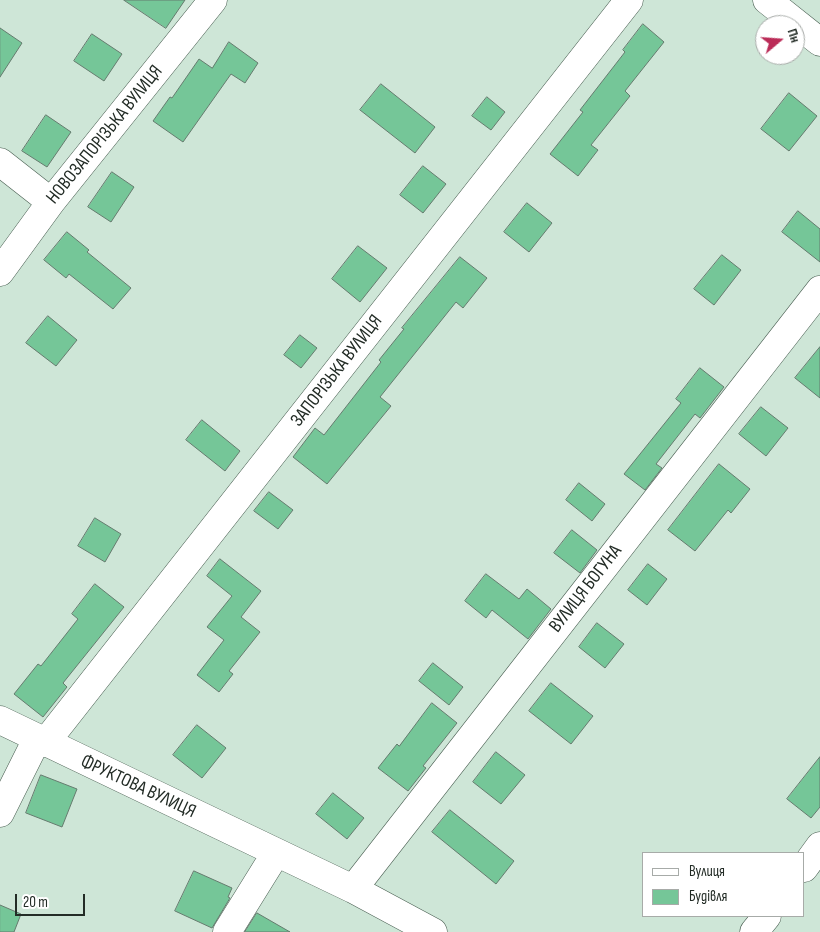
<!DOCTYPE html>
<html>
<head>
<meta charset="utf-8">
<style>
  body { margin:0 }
  #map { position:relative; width:820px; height:932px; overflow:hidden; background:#cee6d7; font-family:"Sofia Sans Condensed",sans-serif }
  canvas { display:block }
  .legend { position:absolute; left:642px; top:852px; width:162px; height:65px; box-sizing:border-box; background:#fff; border:1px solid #a7aba8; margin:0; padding:6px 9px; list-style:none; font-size:15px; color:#232c26 }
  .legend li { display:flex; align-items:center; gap:10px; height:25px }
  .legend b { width:25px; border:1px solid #a7aba8 }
  .north { position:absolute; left:755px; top:15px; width:50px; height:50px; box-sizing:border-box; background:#fff; border:1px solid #a7aba8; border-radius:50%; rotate:72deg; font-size:14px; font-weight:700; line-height:20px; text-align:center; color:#232c26 }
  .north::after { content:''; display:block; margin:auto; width:18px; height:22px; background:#bb2c58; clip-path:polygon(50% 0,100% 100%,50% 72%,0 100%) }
  .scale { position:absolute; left:15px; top:894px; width:70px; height:22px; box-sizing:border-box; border:2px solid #232c26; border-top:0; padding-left:6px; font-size:15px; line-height:18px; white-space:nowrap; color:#232c26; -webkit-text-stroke:4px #fff; paint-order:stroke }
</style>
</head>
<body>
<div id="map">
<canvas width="820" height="932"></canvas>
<ul class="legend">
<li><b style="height:6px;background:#fff"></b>Вулиця</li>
<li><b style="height:14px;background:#75c698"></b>Будівля</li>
</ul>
<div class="north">Пн</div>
<div class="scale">20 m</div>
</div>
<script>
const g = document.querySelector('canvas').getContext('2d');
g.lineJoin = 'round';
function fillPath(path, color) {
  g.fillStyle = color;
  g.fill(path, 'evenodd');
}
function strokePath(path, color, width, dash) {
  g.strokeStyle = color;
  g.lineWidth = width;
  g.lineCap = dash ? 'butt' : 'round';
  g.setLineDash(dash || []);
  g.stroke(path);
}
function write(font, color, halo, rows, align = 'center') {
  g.font = font + ' "Sofia Sans Condensed",sans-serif';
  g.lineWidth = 4;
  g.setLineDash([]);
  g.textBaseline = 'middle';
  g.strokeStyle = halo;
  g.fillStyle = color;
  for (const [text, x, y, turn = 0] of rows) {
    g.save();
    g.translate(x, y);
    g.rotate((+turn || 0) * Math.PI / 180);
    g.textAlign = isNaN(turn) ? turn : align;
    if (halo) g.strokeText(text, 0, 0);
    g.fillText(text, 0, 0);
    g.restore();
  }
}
const building = new Path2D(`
  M 124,0 L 185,0 L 166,28 Z
  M 643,24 L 664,42 L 625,91 L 630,96 L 591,145 L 598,150 L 578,176 L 550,154 L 583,112 L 580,110 L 625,52 L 623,50 Z
  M 0,28 L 22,43 L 0,77 Z
  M 92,34 L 122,54 L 104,81 L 74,61 Z
  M 229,42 L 258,63 L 245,83 L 231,74 L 183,142 L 153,121 L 170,97 L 172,98 L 199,59 L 212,68 Z
  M 381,84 L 435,127 L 415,153 L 360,110 Z
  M 789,93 L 817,116 L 789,151 L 761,129 Z
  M 487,97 L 505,112 L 491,130 L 472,116 Z
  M 46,115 L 71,132 L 47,167 L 22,151 Z
  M 423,166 L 446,184 L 423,213 L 400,195 Z
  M 112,172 L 134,187 L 111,222 L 88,207 Z
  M 527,203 L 552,223 L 529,252 L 504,232 Z
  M 798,211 L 820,229 L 820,262 L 782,232 Z
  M 67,232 L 89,250 L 87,252 L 131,288 L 113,309 L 69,274 L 66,278 L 44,260 Z
  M 358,246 L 387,268 L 360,302 L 332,279 Z
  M 722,255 L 741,270 L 714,305 L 694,289 Z
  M 460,257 L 487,278 L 463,308 L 456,302 L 380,397 L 391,406 L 327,484 L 293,457 L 315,428 L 324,435 L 381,362 L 379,360 L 404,329 L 402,328 Z
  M 48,316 L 77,340 L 56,366 L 26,343 Z
  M 300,335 L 317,348 L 301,368 L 284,355 Z
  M 820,347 L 820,398 L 795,378 Z
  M 700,368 L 724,387 L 700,418 L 695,414 L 656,464 L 662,468 L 645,490 L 624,474 L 681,403 L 676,399 Z
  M 761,407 L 788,428 L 766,456 L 739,434 Z
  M 202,420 L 240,451 L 225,471 L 186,440 Z
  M 719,464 L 750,489 L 731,513 L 728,510 L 695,551 L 668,530 Z
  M 579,483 L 605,504 L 592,521 L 566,500 Z
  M 269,492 L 293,510 L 278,529 L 254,511 Z
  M 95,518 L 121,534 L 105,562 L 78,546 Z
  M 572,530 L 597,550 L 580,573 L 554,553 Z
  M 220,559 L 261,591 L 241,617 L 260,632 L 229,671 L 233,674 L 219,692 L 197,675 L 224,640 L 207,627 L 232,596 L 207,576 Z
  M 648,564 L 667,579 L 647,605 L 628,590 Z
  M 486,574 L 519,599 L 527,589 L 551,609 L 528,639 L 492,610 L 486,618 L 465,601 Z
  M 95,584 L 124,607 L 63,683 L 67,687 L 43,717 L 14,694 L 38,664 L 41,666 L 78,619 L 72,614 Z
  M 597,623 L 624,644 L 605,668 L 579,647 Z
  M 433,663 L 463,687 L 449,705 L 419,681 Z
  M 551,683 L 593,716 L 571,744 L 529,711 Z
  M 432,703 L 457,723 L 423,766 L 426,768 L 408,791 L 378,768 L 397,744 L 399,746 Z
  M 197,725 L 226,748 L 202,778 L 173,755 Z
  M 496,752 L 525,775 L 501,804 L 473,782 Z
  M 820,757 L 820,807 L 811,818 L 787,799 Z
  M 41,775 L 77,789 L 62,827 L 26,813 Z
  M 333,793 L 364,818 L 347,839 L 316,814 Z
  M 450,810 L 514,861 L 496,884 L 432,832 Z
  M 194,871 L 232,888 L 228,897 L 230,898 L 212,928 L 175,911 Z
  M 0,905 L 21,914 L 14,932 L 0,932 Z
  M 257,913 L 290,932 L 245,932 Z`);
fillPath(building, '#75c698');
strokePath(building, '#657b6e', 1);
const minor = new Path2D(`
  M 767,0 L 820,42
  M 0,162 L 51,202
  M 0,272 L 51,202 L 213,0
  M 0,720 L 353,889 L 433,932
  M 45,743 L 629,0
  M 0,813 L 37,739
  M 804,868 L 820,846
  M 353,889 L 820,290
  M 227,932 L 276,853
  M 754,932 L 767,916`);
strokePath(minor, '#485d50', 29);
strokePath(minor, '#fff', 28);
write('19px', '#232c26', '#fff', [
  ["НОВОЗАПОРІЗЬКА ВУЛИЦЯ",105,135,-51],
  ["ЗАПОРІЗЬКА ВУЛИЦЯ",337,371,-52],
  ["ВУЛИЦЯ БОГУНА",586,589,-52],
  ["ФРУКТОВА ВУЛИЦЯ",138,787,25]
]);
</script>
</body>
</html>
